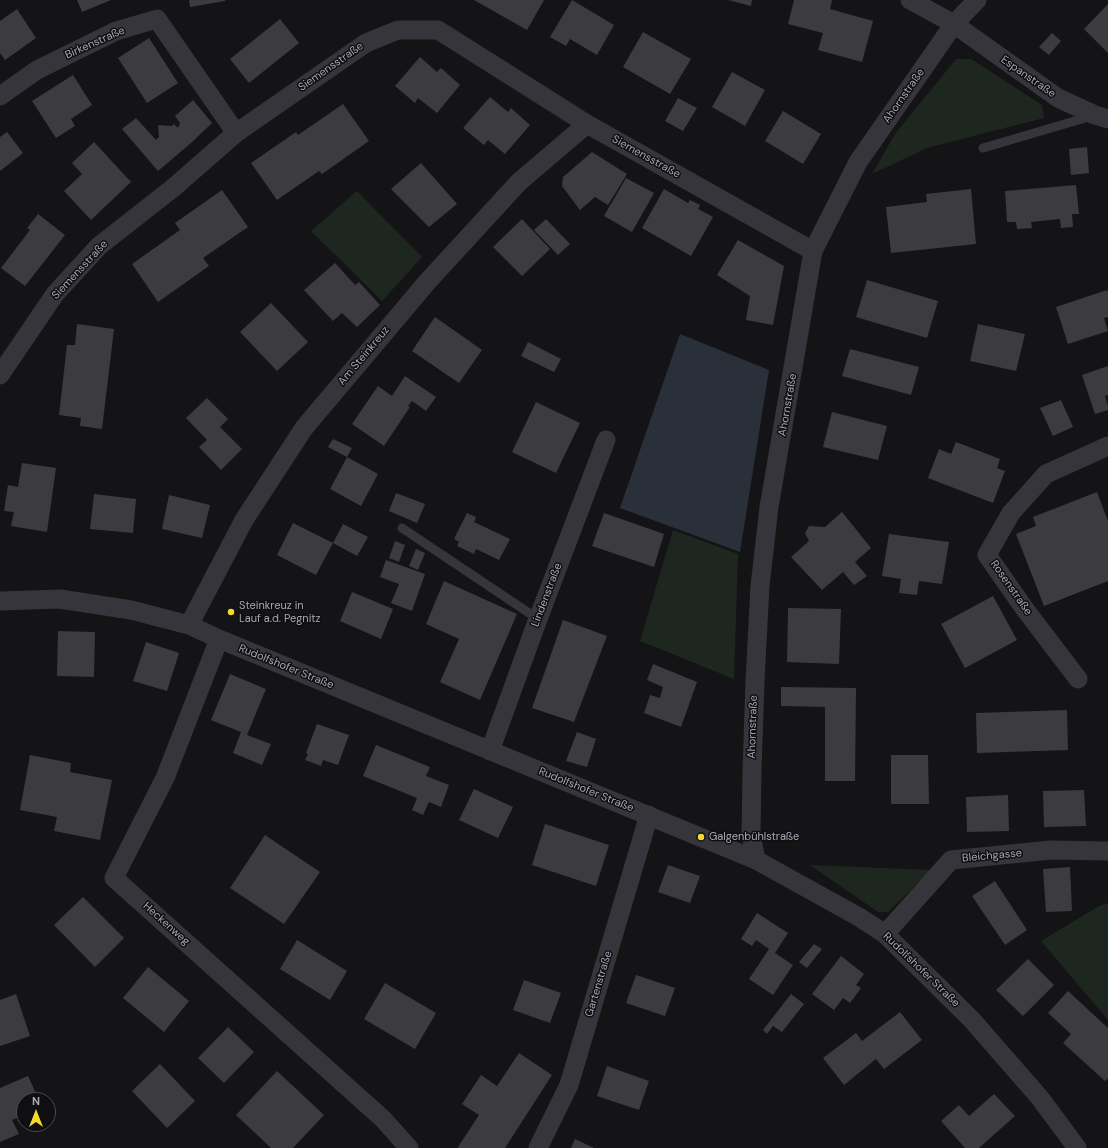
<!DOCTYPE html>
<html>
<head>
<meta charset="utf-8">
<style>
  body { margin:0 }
  #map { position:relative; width:1108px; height:1148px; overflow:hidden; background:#141416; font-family:"DM Sans",sans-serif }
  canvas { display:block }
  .north { position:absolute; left:16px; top:1092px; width:40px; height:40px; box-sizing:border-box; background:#0f0f11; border:1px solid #4b4c53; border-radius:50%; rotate:0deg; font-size:11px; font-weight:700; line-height:16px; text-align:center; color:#a6a8b6 }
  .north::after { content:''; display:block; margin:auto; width:14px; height:18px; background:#f5d82d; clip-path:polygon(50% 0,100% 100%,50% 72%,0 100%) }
</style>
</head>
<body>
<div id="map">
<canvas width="1108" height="1148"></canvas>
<div class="north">N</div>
</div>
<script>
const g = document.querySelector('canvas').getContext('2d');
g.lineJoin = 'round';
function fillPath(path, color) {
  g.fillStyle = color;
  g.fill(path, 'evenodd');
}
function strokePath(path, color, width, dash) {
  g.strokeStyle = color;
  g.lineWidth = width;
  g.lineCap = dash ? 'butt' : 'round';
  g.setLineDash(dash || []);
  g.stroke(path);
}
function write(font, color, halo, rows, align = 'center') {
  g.font = font + ' "DM Sans",sans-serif';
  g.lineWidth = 3;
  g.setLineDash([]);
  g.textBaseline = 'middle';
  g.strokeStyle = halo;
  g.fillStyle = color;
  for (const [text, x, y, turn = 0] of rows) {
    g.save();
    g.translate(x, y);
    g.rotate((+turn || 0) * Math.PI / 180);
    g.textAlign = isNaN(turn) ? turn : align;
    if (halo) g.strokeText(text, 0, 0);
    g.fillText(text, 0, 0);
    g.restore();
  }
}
fillPath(new Path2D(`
  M 956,59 L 971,59 L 1042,105 L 1044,118 L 927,148 L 872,174 L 895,134 Z
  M 357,191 L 422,257 L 382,301 L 311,231 Z
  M 673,530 L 738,554 L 734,679 L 640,641 Z
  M 810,865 L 931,870 L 888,912 L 878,912 Z
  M 1108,903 L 1108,1020 L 1041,941 L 1099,906 Z`), '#1e2620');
fillPath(new Path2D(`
  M 680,334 L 769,370 L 740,552 L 620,508 Z`), '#2a303a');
fillPath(new Path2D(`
  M 77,0 L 111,0 L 82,12 Z
  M 189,0 L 225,0 L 225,1 L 190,7 Z
  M 474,0 L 544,0 L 527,30 Z
  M 572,0 L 614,25 L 597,55 L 570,39 L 566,46 L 550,37 Z
  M 728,0 L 752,0 L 751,6 Z
  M 794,0 L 832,0 L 830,9 L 873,21 L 862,62 L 818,50 L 823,33 L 788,24 Z
  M 1108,4 L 1108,53 L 1084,29 Z
  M 17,9 L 36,38 L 5,60 L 0,53 L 0,21 Z
  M 280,19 L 299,43 L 249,83 L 230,59 Z
  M 643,32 L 691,59 L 670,94 L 623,67 Z
  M 1052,33 L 1061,41 L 1049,55 L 1039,47 Z
  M 149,38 L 178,83 L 147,103 L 118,58 Z
  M 420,57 L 437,72 L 441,68 L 460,85 L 437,113 L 418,98 L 415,103 L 395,86 Z
  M 732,72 L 765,90 L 745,126 L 712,107 Z
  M 73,75 L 92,105 L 71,119 L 75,126 L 56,138 L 32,101 Z
  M 490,97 L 508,112 L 511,108 L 530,125 L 505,154 L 488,140 L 484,145 L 463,128 Z
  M 678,98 L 697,108 L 683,131 L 665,121 Z
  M 193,100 L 212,123 L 191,143 L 158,171 L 122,129 L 136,118 L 156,140 L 159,137 L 158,125 L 172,126 L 174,124 L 178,128 L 180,123 L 175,116 Z
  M 343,104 L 369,141 L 322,174 L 319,171 L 277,200 L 251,163 L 296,132 L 298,135 Z
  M 783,111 L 821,134 L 803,164 L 765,141 Z
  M 7,132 L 23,153 L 0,171 L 0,137 Z
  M 94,142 L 131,182 L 91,220 L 64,191 L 82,174 L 72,163 Z
  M 1087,147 L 1089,173 L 1071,175 L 1069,149 Z
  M 592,152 L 627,174 L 608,205 L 595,197 L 580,210 L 562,186 L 563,177 Z
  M 421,163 L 457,204 L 429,227 L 391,189 Z
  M 626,178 L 654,193 L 632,232 L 604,216 Z
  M 1076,185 L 1079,214 L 1072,214 L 1073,227 L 1061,228 L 1060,219 L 1031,222 L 1032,228 L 1017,229 L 1016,222 L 1007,222 L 1005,191 Z
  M 664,189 L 688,203 L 690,200 L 700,205 L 698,209 L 713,217 L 691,256 L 642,228 Z
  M 971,189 L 976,244 L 891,253 L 886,207 L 927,202 L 926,194 Z
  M 222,190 L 248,227 L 203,258 L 209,266 L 158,302 L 132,264 L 180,230 L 175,223 Z
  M 38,214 L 65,235 L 25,286 L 1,268 L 30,230 L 27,228 Z
  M 522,219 L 550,249 L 522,276 L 493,247 Z
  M 546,219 L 570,244 L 558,255 L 534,230 Z
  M 738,240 L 784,266 L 773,325 L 746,320 L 750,296 L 717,275 Z
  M 335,263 L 355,285 L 359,282 L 380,305 L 357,327 L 342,313 L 333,321 L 304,290 Z
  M 867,280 L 938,301 L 927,338 L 856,317 Z
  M 1107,290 L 1108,293 L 1108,317 L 1104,318 L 1108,331 L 1068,344 L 1056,307 Z
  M 271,303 L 308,342 L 277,371 L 240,332 Z
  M 435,317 L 482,350 L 459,383 L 412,351 Z
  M 77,324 L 114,329 L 102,429 L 80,426 L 81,418 L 59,415 L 67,345 L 75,345 Z
  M 978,324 L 1025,334 L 1016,371 L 970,361 Z
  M 528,342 L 561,359 L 554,372 L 521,356 Z
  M 850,349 L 919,367 L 911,395 L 842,376 Z
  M 1108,366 L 1108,395 L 1105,396 L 1108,406 L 1108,410 L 1095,414 L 1082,375 Z
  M 405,376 L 436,397 L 426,411 L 412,401 L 408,406 L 410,407 L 384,446 L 352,424 L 378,386 L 392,396 Z
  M 207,398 L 228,419 L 220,427 L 242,449 L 221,470 L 199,447 L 207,440 L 186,418 Z
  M 1061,400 L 1073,427 L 1053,436 L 1040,408 Z
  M 536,402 L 580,423 L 556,473 L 512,452 Z
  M 832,412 L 887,426 L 878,460 L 823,447 Z
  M 333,439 L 352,448 L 347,457 L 328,447 Z
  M 956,442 L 1000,459 L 997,468 L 1005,471 L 993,503 L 928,478 L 939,449 L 951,454 Z
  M 347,457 L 378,474 L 361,506 L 330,489 Z
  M 22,463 L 56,468 L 47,532 L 11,526 L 14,512 L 4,511 L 8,485 L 18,487 Z
  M 1097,492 L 1108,521 L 1108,581 L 1044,606 L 1016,534 L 1036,526 L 1033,517 Z
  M 396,493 L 425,504 L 417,523 L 389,511 Z
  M 94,494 L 136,499 L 133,533 L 90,529 Z
  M 169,495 L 210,505 L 202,538 L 162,529 Z
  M 842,512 L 871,548 L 855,562 L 867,576 L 854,585 L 843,572 L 822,590 L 791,557 L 809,541 L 805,533 L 809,526 L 825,527 Z
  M 467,513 L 476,517 L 474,522 L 510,539 L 499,560 L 476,549 L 474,554 L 457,546 L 459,542 L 454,539 Z
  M 604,513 L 664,534 L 654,567 L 592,546 Z
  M 293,523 L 333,543 L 316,575 L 277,555 Z
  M 343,524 L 368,537 L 357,556 L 333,543 Z
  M 889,534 L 949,542 L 942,584 L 919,581 L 917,595 L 899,593 L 901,579 L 882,576 Z
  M 395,541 L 405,545 L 399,562 L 389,558 Z
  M 416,549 L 425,553 L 418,570 L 409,566 Z
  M 386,560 L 425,574 L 412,611 L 391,603 L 399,584 L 380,577 Z
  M 444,581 L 517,614 L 480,700 L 440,682 L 459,639 L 426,624 Z
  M 352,592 L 393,609 L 381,639 L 340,621 Z
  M 993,596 L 1017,640 L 965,668 L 941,624 Z
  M 788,608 L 841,609 L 839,664 L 787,662 Z
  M 563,620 L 607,636 L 574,722 L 532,708 Z
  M 58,631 L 95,632 L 94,677 L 57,676 Z
  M 146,642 L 179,653 L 167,691 L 133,681 Z
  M 653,664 L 697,682 L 681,727 L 644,713 L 650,695 L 660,698 L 663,687 L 647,680 Z
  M 230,674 L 266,689 L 247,735 L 271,744 L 262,765 L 233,753 L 241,732 L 211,720 Z
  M 781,687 L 856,688 L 855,781 L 825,781 L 825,707 L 781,706 Z
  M 1067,710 L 1068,750 L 977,753 L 976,713 Z
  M 317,724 L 349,735 L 338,765 L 323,760 L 321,766 L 305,760 L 308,754 L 306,753 Z
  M 577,732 L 596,739 L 587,767 L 566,761 Z
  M 376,745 L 430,767 L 426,776 L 449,785 L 441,807 L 429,802 L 423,815 L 412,810 L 417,798 L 363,776 Z
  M 30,755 L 71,763 L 70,772 L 112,780 L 100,840 L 54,831 L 57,817 L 20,810 Z
  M 891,755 L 928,755 L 929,804 L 891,804 Z
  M 474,789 L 513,807 L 498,838 L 459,820 Z
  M 1084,790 L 1086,826 L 1044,827 L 1043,791 Z
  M 1008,795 L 1009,831 L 967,832 L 966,797 Z
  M 545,824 L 609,845 L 596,886 L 532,865 Z
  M 265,835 L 320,872 L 284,924 L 230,888 Z
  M 668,865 L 700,876 L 690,903 L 658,892 Z
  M 1070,867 L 1072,911 L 1046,912 L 1043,869 Z
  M 995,881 L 1027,930 L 1005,945 L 972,896 Z
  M 83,897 L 124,938 L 95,967 L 54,925 Z
  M 757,913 L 788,933 L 775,953 L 793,965 L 773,995 L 749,979 L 769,949 L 756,940 L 752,946 L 741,939 Z
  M 297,940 L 347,971 L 330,1000 L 280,969 Z
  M 814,944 L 822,949 L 807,968 L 799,962 Z
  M 841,956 L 864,974 L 856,985 L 861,988 L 850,1003 L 843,998 L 834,1010 L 812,994 Z
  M 1028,959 L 1054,985 L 1023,1016 L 996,990 Z
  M 148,967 L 189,1001 L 164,1032 L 123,998 Z
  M 636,975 L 675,988 L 665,1016 L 626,1003 Z
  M 524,980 L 561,993 L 550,1023 L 513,1010 Z
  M 385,983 L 436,1013 L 415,1049 L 364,1019 Z
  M 1068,991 L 1108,1028 L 1108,1078 L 1105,1081 L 1063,1043 L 1071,1034 L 1048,1013 Z
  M 16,994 L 30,1036 L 0,1046 L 0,1000 Z
  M 791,994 L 804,1004 L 782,1032 L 773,1026 L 767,1034 L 763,1030 Z
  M 900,1012 L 922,1040 L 884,1069 L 876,1059 L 844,1085 L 823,1058 L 856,1033 L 862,1041 Z
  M 228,1027 L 254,1052 L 224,1083 L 198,1058 Z
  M 519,1053 L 552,1075 L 505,1148 L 459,1148 L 458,1147 L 479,1115 L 462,1104 L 481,1075 L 497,1086 Z
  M 160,1064 L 195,1101 L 167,1128 L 132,1091 Z
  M 607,1066 L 649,1081 L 639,1110 L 597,1096 Z
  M 277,1071 L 324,1115 L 293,1148 L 271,1148 L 236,1115 Z
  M 28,1076 L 39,1100 L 24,1100 L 24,1115 L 12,1120 L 19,1134 L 0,1142 L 0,1088 Z
  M 994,1094 L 1015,1116 L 979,1148 L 965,1148 L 941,1121 L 959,1105 L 969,1116 Z
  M 575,1139 L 594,1148 L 571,1148 Z`), '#3c3c40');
strokePath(new Path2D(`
  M 983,148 L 1092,116
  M 402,528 L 538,619`), '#35353b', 9);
strokePath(new Path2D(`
  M 910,0 L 954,24 L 1058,98 L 1095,115 L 1108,119
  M 0,96 L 37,70 L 116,31 L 157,19 L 236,133
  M 0,375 L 55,294 L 99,246 L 173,188 L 236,133 L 366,43 L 398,30 L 438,30 L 587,124 L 813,251
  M 0,601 L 60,599 L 131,610 L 189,625 L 219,639 L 756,860 L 859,917 L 885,934 L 972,1020 L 1040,1098 L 1077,1148
  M 189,625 L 244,520 L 304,428 L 428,281 L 519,182 L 587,124
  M 219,639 L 165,778 L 114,878 L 383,1119 L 409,1148
  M 1078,679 L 1024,608 L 987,555 L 1011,513 L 1046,474 L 1108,446
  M 490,751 L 538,619 L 606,440
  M 756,860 L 751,835 L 752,771 L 755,682 L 760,586 L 769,507 L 813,251 L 858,162 L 954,24 L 977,0
  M 885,934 L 951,860 L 1051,850 L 1108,851
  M 538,1148 L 569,1085 L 649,815`), '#35353b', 19);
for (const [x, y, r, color] of [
  [231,612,4,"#f5d82d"],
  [701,837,4,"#f5d82d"]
]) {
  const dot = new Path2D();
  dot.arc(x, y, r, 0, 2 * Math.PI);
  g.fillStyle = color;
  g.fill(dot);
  strokePath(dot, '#0f0f11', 1.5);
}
write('11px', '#a6a8b6', '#0f0f11', [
  ["Birkenstraße",95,43,-24],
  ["Siemensstraße",331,67,-35],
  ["Espanstraße",1028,77,35],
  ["Ahornstraße",904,96,-55],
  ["Siemensstraße",646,157,29],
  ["Siemensstraße",80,270,-47],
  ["Am Steinkreuz",364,356,-50],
  ["Ahornstraße",788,405,-80],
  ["Rosenstraße",1011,588,55],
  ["Lindenstraße",547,595,-69],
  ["Rudolfshofer Straße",286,667,22],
  ["Ahornstraße",753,727,-88],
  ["Rudolfshofer Straße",586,790,22],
  ["Bleichgasse",992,856,-5],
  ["Heckenweg",166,924,42],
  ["Rudolfshofer Straße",921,970,44],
  ["Gartenstraße",599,984,-73]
]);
write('11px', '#a6a8b6', '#0f0f11', [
  ["Steinkreuz in",239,606],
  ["Lauf a.d. Pegnitz",239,619],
  ["Galgenbühlstraße",709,837]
], 'left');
</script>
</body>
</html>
